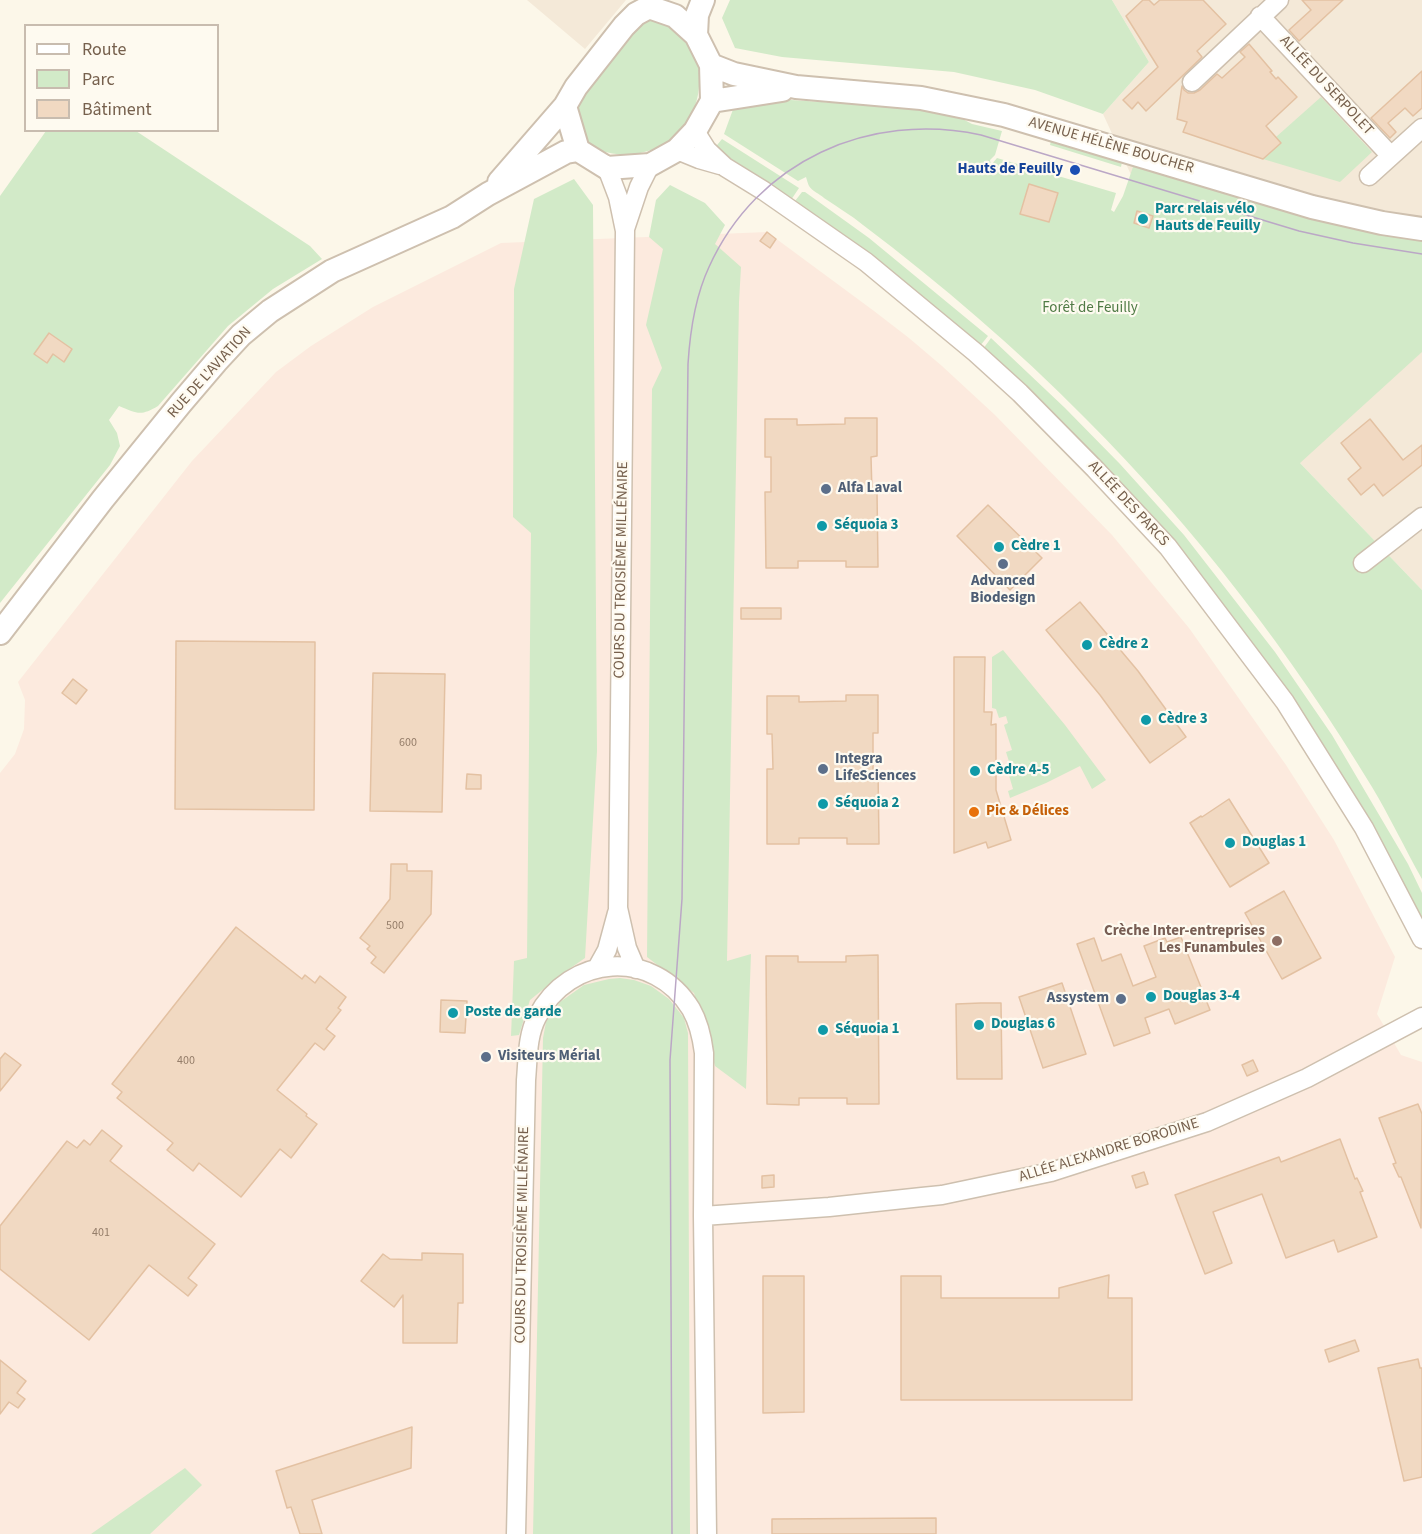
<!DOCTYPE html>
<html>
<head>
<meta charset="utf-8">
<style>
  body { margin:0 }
  #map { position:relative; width:1422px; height:1534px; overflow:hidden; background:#fcf7e9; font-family:"Source Sans 3",sans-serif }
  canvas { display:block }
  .legend { position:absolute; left:24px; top:24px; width:195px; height:108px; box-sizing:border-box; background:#fefaf0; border:2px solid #c8bcaf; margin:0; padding:8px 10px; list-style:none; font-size:18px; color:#76604d }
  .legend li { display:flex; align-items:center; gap:12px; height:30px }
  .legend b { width:30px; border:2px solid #c8bcaf }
</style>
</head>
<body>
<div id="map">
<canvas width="1422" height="1534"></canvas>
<ul class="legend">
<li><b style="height:8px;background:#fff"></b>Route</li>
<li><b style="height:16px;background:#d2eac8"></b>Parc</li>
<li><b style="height:16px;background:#f1d9c2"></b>Bâtiment</li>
</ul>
</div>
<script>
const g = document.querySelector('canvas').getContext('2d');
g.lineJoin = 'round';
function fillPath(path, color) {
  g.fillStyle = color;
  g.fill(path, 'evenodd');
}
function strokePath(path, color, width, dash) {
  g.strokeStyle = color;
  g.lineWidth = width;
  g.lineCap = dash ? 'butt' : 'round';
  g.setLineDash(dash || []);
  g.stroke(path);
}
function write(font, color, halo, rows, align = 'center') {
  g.font = font + ' "Source Sans 3",sans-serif';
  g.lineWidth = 4.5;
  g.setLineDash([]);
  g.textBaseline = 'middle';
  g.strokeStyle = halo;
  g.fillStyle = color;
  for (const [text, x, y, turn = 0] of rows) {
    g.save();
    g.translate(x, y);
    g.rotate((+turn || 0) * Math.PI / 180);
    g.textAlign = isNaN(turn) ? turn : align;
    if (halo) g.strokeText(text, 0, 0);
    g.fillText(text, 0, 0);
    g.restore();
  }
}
fillPath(new Path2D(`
  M 527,0 L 626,0 L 585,49 Z
  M 1112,0 L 1422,0 L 1422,277 L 1144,203 L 1103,114 L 1149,62 Z
  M 1422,351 L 1422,590 L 1299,462 Z`), '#f4e9d8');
fillPath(new Path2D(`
  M 767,232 L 874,311 L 909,338 L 942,366 L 995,415 L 1112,535 L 1189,628 L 1286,765 L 1334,840 L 1395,957 L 1377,1014 L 1401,1055 L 1422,1062 L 1422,1534 L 0,1534 L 0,773 L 15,754 L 24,729 L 25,700 L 18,682 L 192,461 L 276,372 L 311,346 L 373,307 L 501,243 Z`), '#fceade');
fillPath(new Path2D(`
  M 730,0 L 1112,0 L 1149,62 L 1103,114 L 1035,90 L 954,72 L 782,57 L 735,48 L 722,18 Z
  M 664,18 C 673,26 684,34 691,44 C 697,52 699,65 699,75 C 703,130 651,168 599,150 C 592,147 585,141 579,137 L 573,114 L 579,102 L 636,21 Z
  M 1321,97 L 1372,152 L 1340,182 L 1263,159 L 1281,143 L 1276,137 Z
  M 791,100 L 899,107 L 957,116 L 972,124 L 1002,131 L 995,155 L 990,160 L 991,165 L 997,158 L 1116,193 L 1111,210 L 1114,212 L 1123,196 L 1134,164 C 1229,194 1323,227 1422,240 L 1422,352 L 1300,463 L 1422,590 L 1422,879 C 1405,849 1390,817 1372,787 C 1292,654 1195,528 1085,418 C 1016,348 941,284 863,225 C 851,215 837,207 824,198 C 820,194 812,191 809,186 C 808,184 807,180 806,177 L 798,181 L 724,134 L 735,104 L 761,101 ZM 1029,184 L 1058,194 L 1049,222 L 1020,213 Z
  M 46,131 L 136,131 L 310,246 L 322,259 L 273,289 L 228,326 L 158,406 C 141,416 138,414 119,406 L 109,420 L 117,433 L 120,446 L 110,465 L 0,603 L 0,196 Z
  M 722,139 L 799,188 L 791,200 L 713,150 Z
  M 1051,141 L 1122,162 L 1121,167 L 1050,145 Z
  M 574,179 L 593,205 L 597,751 L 585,958 L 562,974 L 530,1000 L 519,1035 L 511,1036 L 514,961 L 527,958 L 531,533 L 513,517 L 514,289 L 534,199 Z
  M 670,185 L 705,203 L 725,225 L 715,244 L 741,267 L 739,302 L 727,961 L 751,954 L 746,1089 L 715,1066 L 694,993 L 647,957 L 652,389 L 662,368 L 646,325 L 663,249 L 649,237 L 656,200 Z
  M 802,192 L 805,192 L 869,238 L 988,336 L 980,346 C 920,295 859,246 795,201 Z
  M 991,338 L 1065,408 L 1120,464 L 1184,535 L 1275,652 L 1332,735 L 1408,864 L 1422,893 L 1422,922 L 1322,745 L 1243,631 L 1164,534 L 983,349 Z
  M 1003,650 L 1065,725 L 1106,780 L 1092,789 L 1080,766 L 1046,783 L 1010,798 L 1008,791 L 1013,789 L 1008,772 L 1012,771 L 1006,752 L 1012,750 L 1004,725 L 1008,723 L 1006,716 L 999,718 L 996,709 L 992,708 L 992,657 Z
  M 620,978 L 634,980 L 651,986 L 669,999 L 684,1018 L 688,1033 L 690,1534 L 533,1534 L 543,1038 L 546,1022 L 560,1002 L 584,985 L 609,979 Z
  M 185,1468 L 202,1485 L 150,1534 L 91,1534 Z`), '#d2eac8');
const building = new Path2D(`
  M 1143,0 L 1149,0 L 1154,5 L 1160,0 L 1203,0 L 1226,24 L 1197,51 L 1202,57 L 1146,111 L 1138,102 L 1132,109 L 1123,100 L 1158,67 L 1126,16 Z
  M 1302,0 L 1343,0 L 1299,41 L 1289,30 L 1311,10 Z
  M 1249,44 L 1272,71 L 1270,72 L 1276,79 L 1278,77 L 1297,97 L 1266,126 L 1281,143 L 1263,159 L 1183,132 L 1187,122 L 1177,119 L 1182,86 L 1184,90 L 1188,93 L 1194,93 L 1200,90 L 1217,74 L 1222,78 L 1245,57 L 1240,52 Z
  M 1422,71 L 1422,108 L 1413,116 L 1405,108 L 1388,123 L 1396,132 L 1390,138 L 1371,118 Z
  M 1029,184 L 1058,193 L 1049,222 L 1020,214 Z
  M 1137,211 L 1153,216 L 1149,228 L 1134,223 Z
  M 767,232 L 776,239 L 770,248 L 760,241 Z
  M 49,333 L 72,349 L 64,362 L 53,354 L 47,363 L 34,354 Z
  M 845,418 L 877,418 L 877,456 L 871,457 L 872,492 L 877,492 L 878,567 L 846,567 L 846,561 L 798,561 L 798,568 L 766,568 L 765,492 L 771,492 L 771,457 L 765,457 L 765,419 L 797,419 L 797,425 L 845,424 Z
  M 1370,419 L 1403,460 L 1422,445 L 1422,465 L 1383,496 L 1374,484 L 1361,495 L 1348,479 L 1361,468 L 1341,443 Z
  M 988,505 L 1042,558 L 1010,590 L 957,536 Z
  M 1080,602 L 1138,671 L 1186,737 L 1150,763 L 1100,695 L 1046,630 Z
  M 741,608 L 781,608 L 781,619 L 741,619 Z
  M 176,641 L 315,642 L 314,810 L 175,809 Z
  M 954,657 L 985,657 L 984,712 L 992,712 L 991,725 L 996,724 L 996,790 L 1011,840 L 988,848 L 986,842 L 954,853 Z
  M 373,673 L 445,674 L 442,812 L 370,811 Z
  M 73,679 L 87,690 L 76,704 L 62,693 Z
  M 846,695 L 878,695 L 878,733 L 873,733 L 873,769 L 878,769 L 879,844 L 847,844 L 847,838 L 799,838 L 799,844 L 767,844 L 767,769 L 773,769 L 772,734 L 767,734 L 767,696 L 799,696 L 799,702 L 846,701 Z
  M 467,774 L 481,775 L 481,789 L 466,789 Z
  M 1229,799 L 1269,863 L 1230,887 L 1190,823 L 1201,816 L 1202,817 Z
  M 391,864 L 407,864 L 407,871 L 432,871 L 431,914 L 384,973 L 371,963 L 376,957 L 367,949 L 370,946 L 360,938 L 390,899 Z
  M 1284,891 L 1321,958 L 1282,979 L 1245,913 Z
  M 236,927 L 302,979 L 305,975 L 315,983 L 320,976 L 346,997 L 338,1008 L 341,1010 L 326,1029 L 335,1036 L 324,1050 L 315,1043 L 277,1090 L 307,1114 L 306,1116 L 317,1124 L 291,1158 L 280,1149 L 241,1197 L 199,1163 L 193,1171 L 167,1150 L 173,1143 L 117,1098 L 122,1092 L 112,1084 Z
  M 1181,937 L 1210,1010 L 1175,1024 L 1169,1009 L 1145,1018 L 1150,1033 L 1114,1046 L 1077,944 L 1094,938 L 1102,961 L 1121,954 L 1133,986 L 1156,977 L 1144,946 L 1165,938 L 1167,942 Z
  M 878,955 L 879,1104 L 847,1104 L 847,1098 L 799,1098 L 799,1105 L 767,1104 L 766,956 L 798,956 L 798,962 L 846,962 L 846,956 Z
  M 1062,983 L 1086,1054 L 1043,1068 L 1019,997 Z
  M 441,1000 L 467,1001 L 465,1033 L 440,1032 Z
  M 981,1003 L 1001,1003 L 1002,1079 L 957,1079 L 956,1004 Z
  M 5,1053 L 21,1065 L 0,1091 L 0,1059 Z
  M 1253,1060 L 1258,1071 L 1247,1076 L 1242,1065 Z
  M 1418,1104 L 1422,1114 L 1421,1228 L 1401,1177 L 1399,1177 L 1393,1164 L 1396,1163 L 1379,1118 Z
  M 102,1130 L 122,1146 L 110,1161 L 215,1244 L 188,1278 L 197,1285 L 188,1296 L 149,1265 L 89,1340 L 0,1269 L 0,1226 L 67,1141 L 77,1148 L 84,1140 L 90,1145 Z
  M 1340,1139 L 1355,1179 L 1357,1178 L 1363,1191 L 1360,1192 L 1377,1237 L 1338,1252 L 1334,1240 L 1286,1258 L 1262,1194 L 1213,1212 L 1232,1263 L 1205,1274 L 1175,1195 L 1279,1157 L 1281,1162 Z
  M 1144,1172 L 1148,1184 L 1136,1188 L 1132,1176 Z
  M 774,1175 L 774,1187 L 762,1188 L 762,1176 Z
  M 422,1253 L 463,1254 L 463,1303 L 458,1303 L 457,1343 L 403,1343 L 403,1295 L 394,1307 L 361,1281 L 383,1254 L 390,1259 L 422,1260 Z
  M 1109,1275 L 1108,1298 L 1132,1298 L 1132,1400 L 901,1400 L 901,1276 L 941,1276 L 941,1298 L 1059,1298 L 1059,1288 Z
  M 763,1276 L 804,1276 L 804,1412 L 763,1413 Z
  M 1355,1340 L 1359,1351 L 1329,1362 L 1325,1350 Z
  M 1418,1359 L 1420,1368 L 1422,1368 L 1422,1477 L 1404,1481 L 1378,1368 Z
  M 0,1360 L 26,1381 L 17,1393 L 25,1399 L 18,1408 L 9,1402 L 0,1414 Z
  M 412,1427 L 411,1468 L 312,1500 L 322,1534 L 300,1534 L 291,1507 L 287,1508 L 276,1471 Z
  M 936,1518 L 936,1534 L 772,1534 L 772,1519 Z`);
fillPath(building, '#f1d9c2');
strokePath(building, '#e3c1a2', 1.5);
const minor = new Path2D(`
  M 1260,16 L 1391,156
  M 1192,82 L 1279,0
  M 695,131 L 707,150 L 725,167 L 764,191 L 866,262 L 976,353 L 1020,393 L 1095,469 L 1168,547 L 1285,702 L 1364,828 L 1422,939
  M 677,150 L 699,159 L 720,165
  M 607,168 L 618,197 L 625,231 L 618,908 L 627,948 L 636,969
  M 1369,176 L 1422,128
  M 625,229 L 639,187 L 650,165
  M 1363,563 L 1422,517
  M 597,968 L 607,950 L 617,913
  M 703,1216 L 829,1207 L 922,1197 L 942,1195 L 1051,1172 L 1207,1122 L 1307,1078 L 1422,1017
  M 516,1534 L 526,1080 C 528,1058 527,1036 537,1017 C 569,954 654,948 691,1009 C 699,1023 702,1037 704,1053 L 703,1216 L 707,1534`);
const tertiary = new Path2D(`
  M 696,35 L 697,15 L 703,0
  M 711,65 L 734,74 L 796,87 L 921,98 L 1004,115 L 1312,207 L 1382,223 L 1422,229
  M 712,101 L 782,90
  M 499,182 L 565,106 L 576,87 L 624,26 L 636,14 L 649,7 L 675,16 L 696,35 L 711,65 L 712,101 L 695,131 L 677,150 L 650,165 L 607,168 L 578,150 L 565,106
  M 0,633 L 103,499 L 181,403 L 216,362 L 241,335 L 270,311 L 332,271 L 452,217 L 488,194 L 566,152 L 578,150`);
strokePath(minor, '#cec0af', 21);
strokePath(tertiary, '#cec0af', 26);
strokePath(minor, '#fff', 18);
strokePath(tertiary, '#fff', 22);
strokePath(new Path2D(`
  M 672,1534 L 670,1060 L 682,899 L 688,364 C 690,331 695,297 709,267 C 757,161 869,111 981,135 L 1299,231 L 1353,243 L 1422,254`), '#bba7c6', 1.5);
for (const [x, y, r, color] of [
  [1075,170,6,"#1a4fb4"],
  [1143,219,6,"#0f9aa8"],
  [826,489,6,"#5c6f8a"],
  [822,526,6,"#0f9aa8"],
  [999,547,6,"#0f9aa8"],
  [1003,564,6,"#5c6f8a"],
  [1087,645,6,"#0f9aa8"],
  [1146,720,6,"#0f9aa8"],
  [823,769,6,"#5c6f8a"],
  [975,771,6,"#0f9aa8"],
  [823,804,6,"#0f9aa8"],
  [974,812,6,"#e8710a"],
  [1230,843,6,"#0f9aa8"],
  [1277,941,6,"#8d6e63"],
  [1151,997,6,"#0f9aa8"],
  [1121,999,6,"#5c6f8a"],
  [453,1013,6,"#0f9aa8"],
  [979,1025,6,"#0f9aa8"],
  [823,1030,6,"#0f9aa8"],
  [486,1057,6,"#5c6f8a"]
]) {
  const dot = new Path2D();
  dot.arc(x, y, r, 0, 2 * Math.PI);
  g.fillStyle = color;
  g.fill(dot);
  strokePath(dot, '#fefaf0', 2);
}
write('12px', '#957e6a', null, [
  ["600",408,743],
  ["500",395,926],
  ["400",186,1061],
  ["401",101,1233]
]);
write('15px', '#76604d', '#fefaf0', [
  ["ALLÉE DU SERPOLET",1326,86,47],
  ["AVENUE HÉLÈNE BOUCHER",1111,146,16],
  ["RUE DE L'AVIATION",210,373,-48],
  ["ALLÉE DES PARCS",1128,504,47],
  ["COURS DU TROISIÈME MILLÉNAIRE",622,570,-89],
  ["ALLÉE ALEXANDRE BORODINE",1109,1151,-17],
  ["COURS DU TROISIÈME MILLÉNAIRE",523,1235,-89]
]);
write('bold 15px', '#164399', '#fefaf0', [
  ["Hauts de Feuilly",1063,170]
], 'right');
write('bold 15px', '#0d838f', '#fefaf0', [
  ["Parc relais vélo",1155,210],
  ["Hauts de Feuilly",1155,227],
  ["Séquoia 3",834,526],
  ["Cèdre 1",1011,547],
  ["Cèdre 2",1099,645],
  ["Cèdre 3",1158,720],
  ["Cèdre 4-5",987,771],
  ["Séquoia 2",835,804],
  ["Douglas 1",1242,843],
  ["Douglas 3-4",1163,997],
  ["Poste de garde",465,1013],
  ["Douglas 6",991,1025],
  ["Séquoia 1",835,1030]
], 'left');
write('15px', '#507b45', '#fefaf0', [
  ["Forêt de Feuilly",1090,309]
]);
write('bold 15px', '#4e5e75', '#fefaf0', [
  ["Alfa Laval",838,489],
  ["Advanced",1003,582,"center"],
  ["Biodesign",1003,599,"center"],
  ["Integra",835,760],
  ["LifeSciences",835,777],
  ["Assystem",1109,999,"right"],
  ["Visiteurs Mérial",498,1057]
], 'left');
write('bold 15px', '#c56008', '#fefaf0', [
  ["Pic & Délices",986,812]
], 'left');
write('bold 15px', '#785e54', '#fefaf0', [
  ["Crèche Inter-entreprises",1265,932],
  ["Les Funambules",1265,949]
], 'right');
</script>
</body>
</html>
